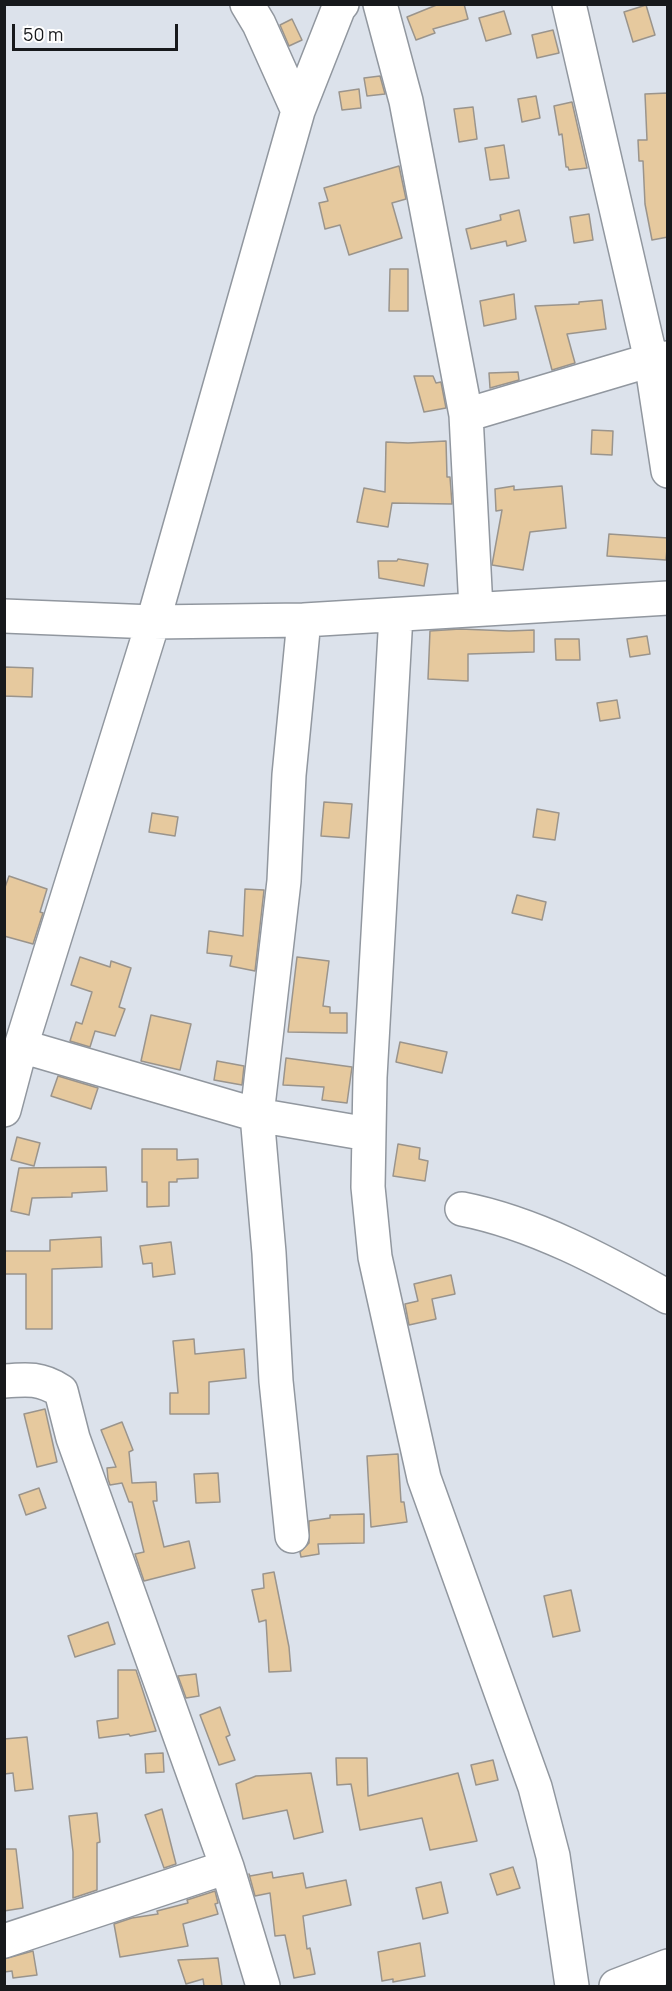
<!DOCTYPE html>
<html>
<head>
<meta charset="utf-8">
<style>
  body { margin:0 }
  #map { position:relative; width:672px; height:1991px; overflow:hidden; background:#dce2eb; font-family:Manrope,sans-serif }
  canvas { display:block }
  .frame { position:absolute; inset:0; border:6px solid #17191c; pointer-events:none }
  .scale { position:absolute; left:12px; top:24px; width:166px; height:27px; box-sizing:border-box; border:3px solid #17191c; border-top:0; padding-left:8px; font-size:18px; line-height:21px; white-space:nowrap; color:#17191c; -webkit-text-stroke:4px #fff; paint-order:stroke }
</style>
</head>
<body>
<div id="map">
<canvas width="672" height="1991"></canvas>
<div class="frame"></div>
<div class="scale">50 m</div>
</div>
<script>
const g = document.querySelector('canvas').getContext('2d');
g.lineJoin = 'round';
function fillPath(path, color) {
  g.fillStyle = color;
  g.fill(path, 'evenodd');
}
function strokePath(path, color, width, dash) {
  g.strokeStyle = color;
  g.lineWidth = width;
  g.lineCap = dash ? 'butt' : 'round';
  g.setLineDash(dash || []);
  g.stroke(path);
}
const building = new Path2D(`
  M 439,4 L 464,4 L 468,19 L 433,29 L 435,33 L 416,40 L 407,17 Z
  M 646,5 L 655,35 L 633,42 L 624,12 Z
  M 504,11 L 511,34 L 486,41 L 479,18 Z
  M 292,19 L 302,40 L 289,46 L 280,25 Z
  M 553,30 L 559,53 L 537,58 L 532,35 Z
  M 380,76 L 385,94 L 367,96 L 364,78 Z
  M 359,89 L 361,108 L 342,110 L 339,92 Z
  M 668,93 L 668,237 L 652,240 L 645,204 L 643,161 L 639,161 L 638,140 L 647,140 L 645,94 Z
  M 536,96 L 540,118 L 522,122 L 518,99 Z
  M 572,102 L 587,168 L 569,170 L 568,167 L 566,167 L 562,134 L 559,135 L 554,106 Z
  M 473,107 L 477,139 L 459,142 L 454,109 Z
  M 504,145 L 509,178 L 490,180 L 485,148 Z
  M 399,166 L 406,199 L 392,203 L 402,238 L 349,255 L 340,225 L 325,229 L 319,203 L 328,201 L 324,188 Z
  M 519,210 L 526,241 L 507,246 L 506,241 L 471,249 L 466,229 L 501,220 L 500,215 Z
  M 589,214 L 593,240 L 574,243 L 570,217 Z
  M 390,269 L 408,269 L 408,311 L 389,311 Z
  M 514,294 L 516,319 L 484,326 L 480,301 Z
  M 602,300 L 606,329 L 567,334 L 575,363 L 552,370 L 535,306 L 579,304 L 579,302 Z
  M 518,372 L 519,380 L 490,388 L 489,373 Z
  M 414,376 L 433,376 L 436,383 L 441,382 L 446,408 L 424,412 Z
  M 592,430 L 613,431 L 612,455 L 591,454 Z
  M 446,441 L 447,477 L 450,477 L 452,504 L 392,503 L 388,527 L 357,522 L 364,488 L 385,492 L 386,442 L 408,443 Z
  M 514,486 L 514,490 L 562,486 L 566,528 L 530,532 L 523,570 L 492,565 L 502,510 L 496,511 L 495,489 Z
  M 609,534 L 668,538 L 666,560 L 607,556 Z
  M 398,559 L 428,564 L 424,586 L 379,578 L 378,561 L 397,561 Z
  M 460,629 L 509,631 L 534,630 L 534,652 L 468,654 L 468,681 L 428,679 L 430,631 Z
  M 647,636 L 650,654 L 630,657 L 627,639 Z
  M 555,639 L 579,639 L 580,660 L 556,660 Z
  M 5,667 L 33,668 L 32,697 L 4,696 Z
  M 617,700 L 620,718 L 600,721 L 597,703 Z
  M 324,802 L 352,804 L 349,838 L 321,836 Z
  M 537,809 L 559,813 L 555,840 L 533,837 Z
  M 152,813 L 178,817 L 175,836 L 149,832 Z
  M 9,876 L 47,889 L 40,912 L 43,913 L 33,944 L 4,936 L 4,890 Z
  M 245,889 L 264,890 L 255,971 L 230,966 L 232,956 L 207,953 L 209,931 L 243,936 Z
  M 517,895 L 546,902 L 542,920 L 512,913 Z
  M 80,957 L 110,967 L 111,961 L 131,968 L 119,1007 L 125,1009 L 115,1036 L 95,1031 L 90,1047 L 70,1041 L 76,1022 L 82,1024 L 92,992 L 71,985 Z
  M 297,957 L 329,961 L 323,1006 L 330,1007 L 330,1013 L 347,1013 L 347,1033 L 288,1032 Z
  M 151,1015 L 191,1024 L 180,1070 L 141,1061 Z
  M 400,1042 L 447,1052 L 442,1073 L 396,1062 Z
  M 286,1058 L 352,1067 L 347,1103 L 322,1100 L 324,1087 L 283,1085 Z
  M 217,1061 L 244,1066 L 242,1085 L 214,1080 Z
  M 58,1076 L 98,1088 L 91,1109 L 51,1096 Z
  M 17,1137 L 40,1143 L 34,1166 L 11,1160 Z
  M 398,1144 L 420,1148 L 419,1159 L 428,1161 L 425,1181 L 393,1176 Z
  M 142,1149 L 177,1149 L 177,1160 L 198,1159 L 198,1178 L 177,1179 L 177,1182 L 169,1182 L 169,1206 L 147,1207 L 147,1182 L 142,1182 Z
  M 106,1167 L 107,1191 L 72,1193 L 72,1197 L 32,1198 L 29,1215 L 11,1211 L 19,1168 Z
  M 101,1237 L 102,1267 L 52,1269 L 52,1329 L 26,1329 L 26,1274 L 4,1274 L 4,1251 L 50,1251 L 50,1240 Z
  M 171,1242 L 175,1274 L 153,1277 L 152,1263 L 143,1264 L 140,1246 Z
  M 451,1275 L 455,1294 L 432,1299 L 436,1319 L 409,1325 L 405,1304 L 418,1301 L 414,1284 Z
  M 194,1339 L 195,1354 L 244,1349 L 246,1378 L 209,1382 L 209,1414 L 170,1414 L 170,1393 L 178,1393 L 173,1341 Z
  M 45,1409 L 57,1462 L 37,1467 L 24,1414 Z
  M 122,1422 L 133,1450 L 129,1452 L 132,1483 L 156,1482 L 157,1501 L 153,1501 L 164,1547 L 189,1541 L 195,1568 L 144,1581 L 135,1554 L 144,1552 L 132,1502 L 129,1502 L 122,1483 L 110,1485 L 108,1479 L 107,1468 L 116,1467 L 101,1430 Z
  M 398,1454 L 401,1502 L 404,1502 L 407,1522 L 371,1527 L 367,1456 Z
  M 218,1473 L 220,1502 L 196,1503 L 194,1474 Z
  M 39,1488 L 46,1508 L 26,1515 L 19,1495 Z
  M 364,1514 L 364,1543 L 318,1544 L 319,1554 L 301,1557 L 300,1552 L 309,1543 L 309,1521 L 330,1518 L 330,1515 Z
  M 274,1572 L 289,1647 L 291,1671 L 269,1672 L 266,1620 L 259,1622 L 252,1590 L 264,1588 L 263,1574 Z
  M 571,1590 L 580,1631 L 553,1637 L 544,1596 Z
  M 108,1622 L 115,1644 L 75,1657 L 68,1636 Z
  M 118,1670 L 136,1670 L 156,1731 L 130,1736 L 129,1734 L 99,1738 L 97,1721 L 118,1718 Z
  M 196,1674 L 199,1696 L 186,1698 L 178,1676 Z
  M 220,1707 L 230,1735 L 226,1737 L 235,1760 L 219,1765 L 200,1715 Z
  M 27,1737 L 33,1789 L 15,1791 L 13,1773 L 4,1774 L 4,1739 Z
  M 163,1753 L 164,1772 L 146,1773 L 145,1754 Z
  M 336,1758 L 367,1758 L 368,1796 L 458,1773 L 477,1841 L 430,1850 L 422,1818 L 360,1830 L 351,1784 L 337,1785 Z
  M 493,1760 L 498,1780 L 476,1785 L 471,1765 Z
  M 311,1773 L 323,1832 L 294,1839 L 287,1810 L 243,1819 L 236,1784 L 256,1776 Z
  M 162,1809 L 176,1864 L 164,1868 L 145,1815 Z
  M 97,1813 L 100,1842 L 97,1843 L 97,1890 L 73,1898 L 73,1852 L 69,1816 Z
  M 4,1849 L 16,1849 L 23,1908 L 4,1911 Z
  M 513,1867 L 520,1888 L 497,1895 L 490,1874 Z
  M 272,1872 L 273,1878 L 303,1873 L 306,1888 L 346,1880 L 351,1905 L 303,1916 L 307,1949 L 310,1948 L 315,1974 L 294,1978 L 285,1935 L 275,1936 L 270,1893 L 255,1896 L 249,1874 L 250,1876 Z
  M 441,1882 L 448,1913 L 423,1919 L 416,1888 Z
  M 215,1891 L 218,1903 L 215,1904 L 218,1914 L 183,1924 L 188,1946 L 120,1957 L 114,1924 L 132,1918 L 158,1914 L 157,1911 L 188,1903 L 187,1900 Z
  M 420,1943 L 425,1976 L 393,1982 L 393,1979 L 382,1981 L 378,1952 Z
  M 33,1951 L 37,1975 L 13,1978 L 12,1971 L 4,1972 L 4,1959 Z
  M 218,1958 L 222,1986 L 204,1986 L 203,1979 L 186,1984 L 178,1960 Z`);
fillPath(building, '#e6c99e');
strokePath(building, '#9a948c', 1.5);
const minor = new Path2D(`
  M 380,4 L 406,101 L 466,415 L 476,609
  M 569,4 L 651,360 L 668,471
  M 298,111 L 339,7 L 342,4
  M 466,415 L 651,360 L 668,358
  M 396,615 L 370,1077 L 368,1187 L 375,1257 L 424,1478 L 535,1787 L 553,1856 L 572,1986
  M 4,616 L 153,622 L 304,620 L 289,775 L 284,881 L 257,1115 L 269,1253 L 276,1381 L 292,1536
  M 304,620 L 668,598
  M 21,1046 L 257,1115 L 368,1134
  M 4,1110 L 21,1046 L 153,622 L 298,111 L 259,24 L 247,4
  M 462,1209 C 534,1223 604,1261 668,1297
  M 4,1381 C 28,1379 41,1378 61,1391 L 73,1438 L 227,1867 L 263,1986
  M 4,1941 L 227,1867
  M 616,1986 L 668,1966`);
strokePath(minor, '#91979f', 36);
strokePath(minor, '#fff', 33);
</script>
</body>
</html>
